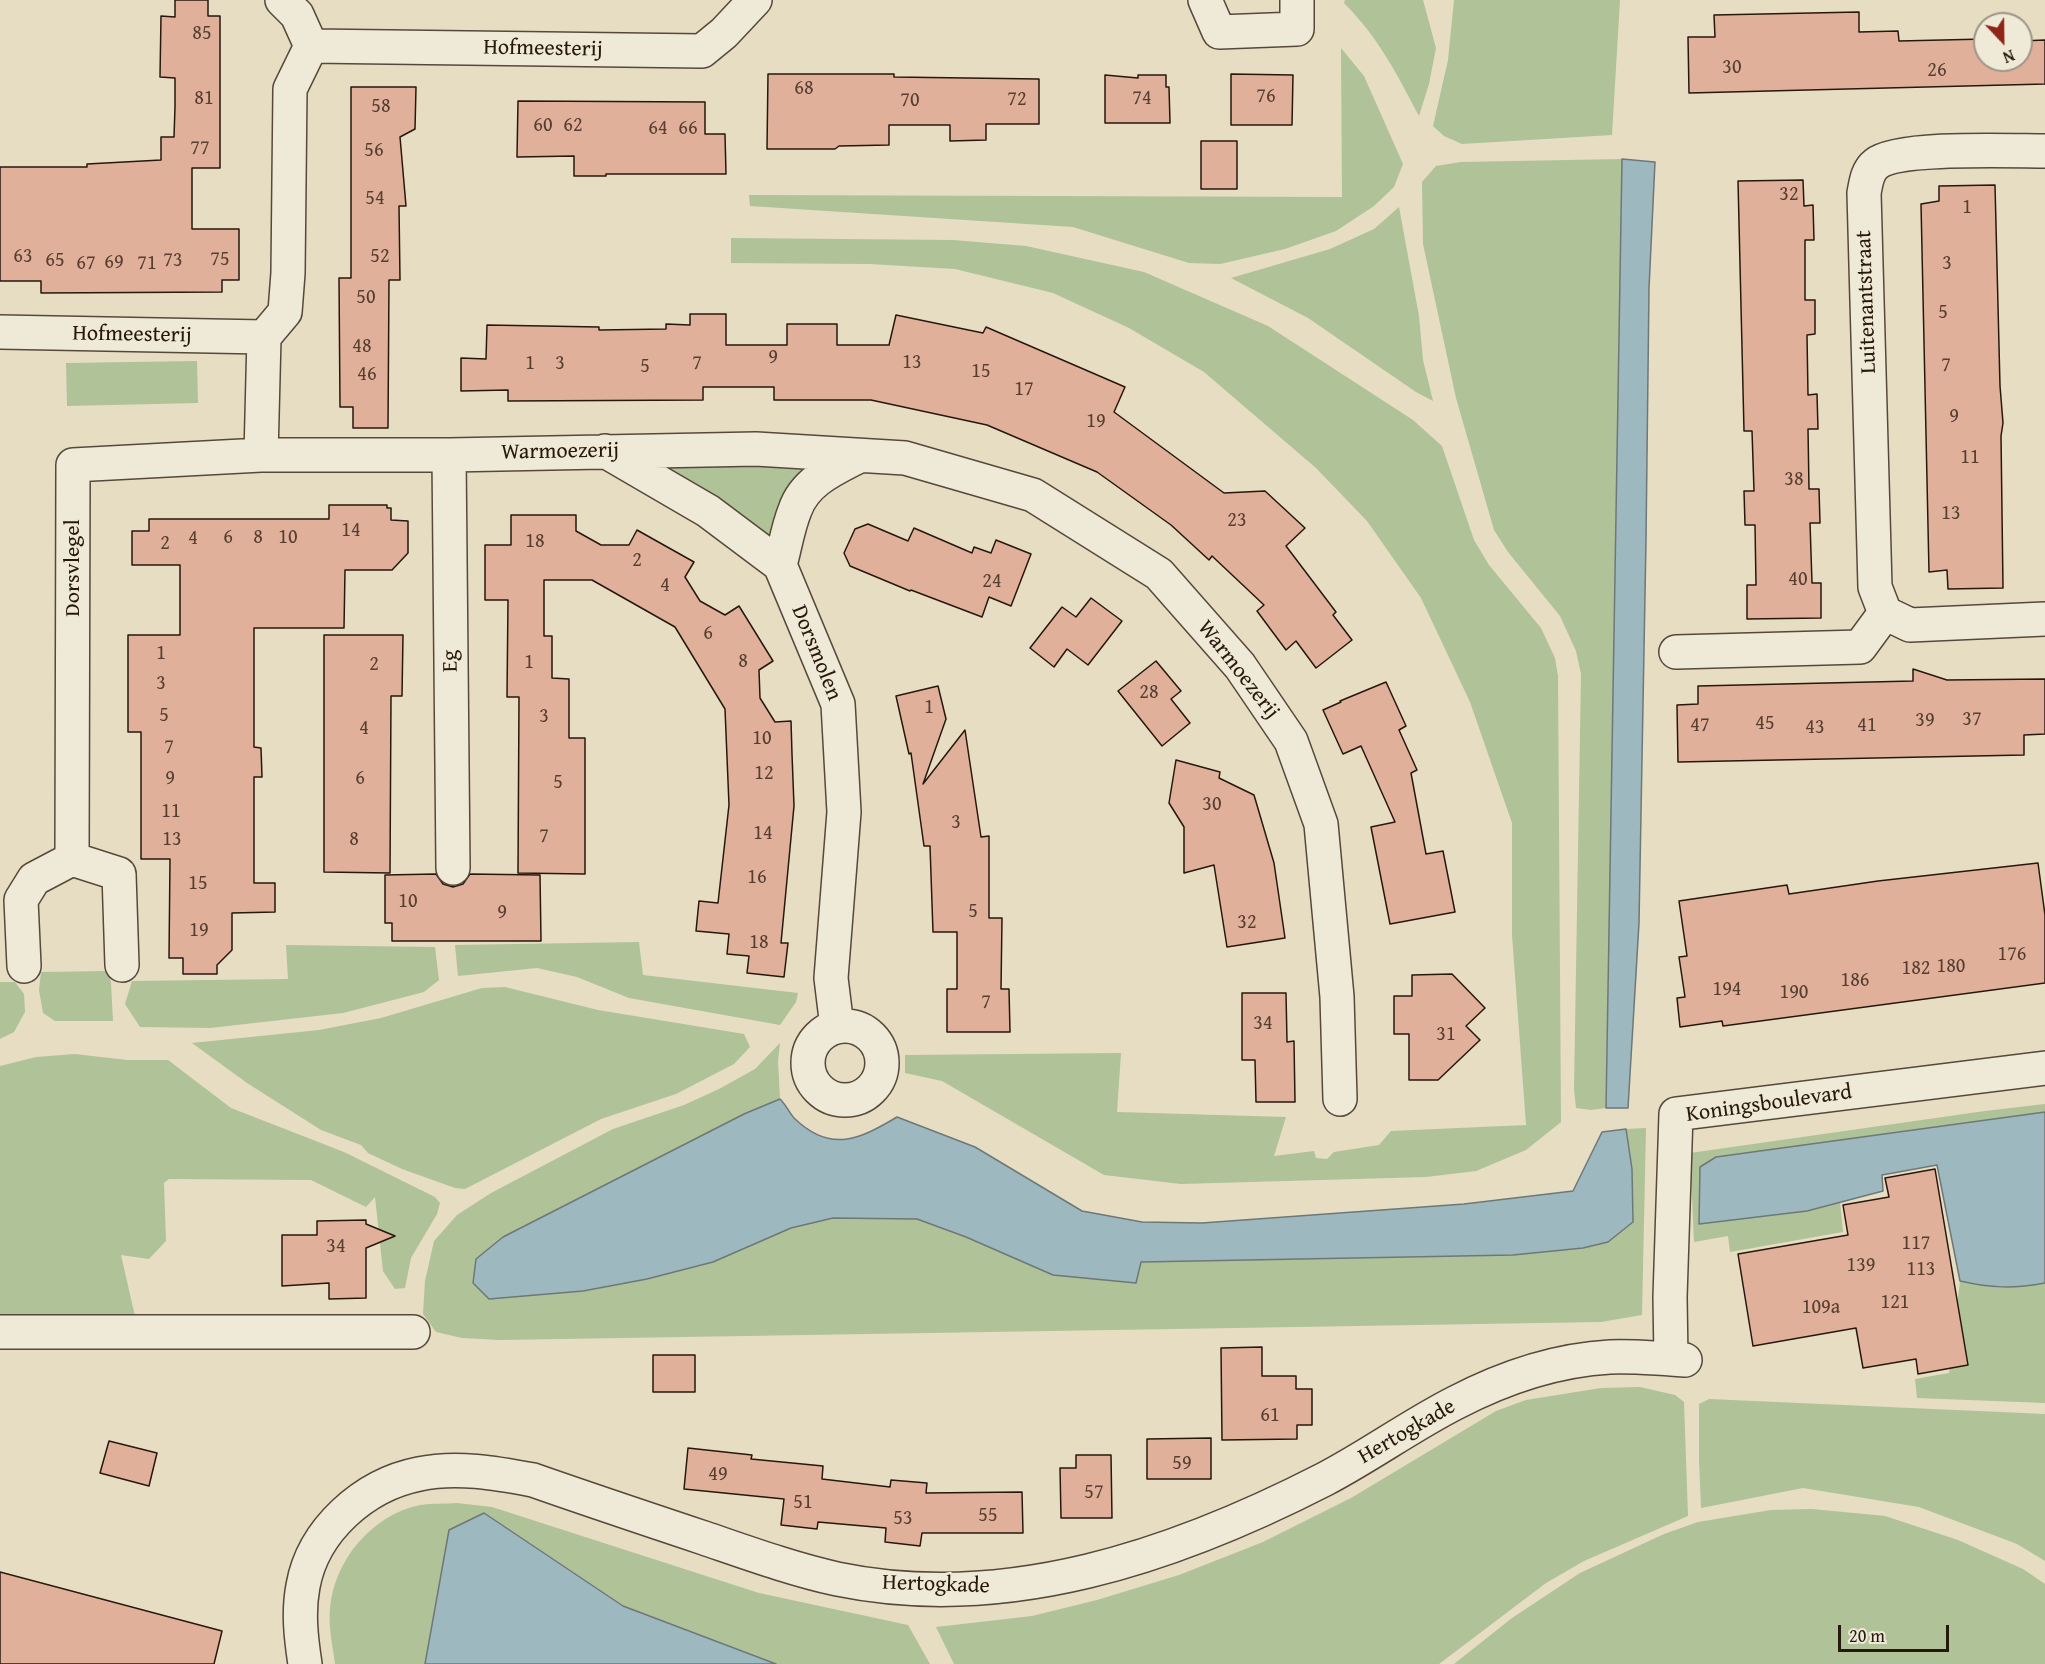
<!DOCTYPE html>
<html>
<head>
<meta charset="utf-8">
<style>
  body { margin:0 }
  #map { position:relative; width:2045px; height:1664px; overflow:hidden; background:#e7ddc2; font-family:"Gentium Book Plus",serif }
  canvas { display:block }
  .north { position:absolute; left:1973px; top:12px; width:60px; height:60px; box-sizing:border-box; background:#efe9d7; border:2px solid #9f9586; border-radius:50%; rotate:158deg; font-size:16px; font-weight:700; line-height:24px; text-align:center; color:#27180d }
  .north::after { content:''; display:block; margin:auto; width:21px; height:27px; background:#8f2418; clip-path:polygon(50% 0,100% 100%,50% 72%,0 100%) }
  .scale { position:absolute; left:1838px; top:1625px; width:111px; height:27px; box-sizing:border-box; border:3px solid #27180d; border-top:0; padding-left:8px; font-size:18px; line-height:21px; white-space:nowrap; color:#27180d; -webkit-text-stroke:4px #efe9d7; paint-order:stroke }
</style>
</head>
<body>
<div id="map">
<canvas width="2045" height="1664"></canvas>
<div class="north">N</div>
<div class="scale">20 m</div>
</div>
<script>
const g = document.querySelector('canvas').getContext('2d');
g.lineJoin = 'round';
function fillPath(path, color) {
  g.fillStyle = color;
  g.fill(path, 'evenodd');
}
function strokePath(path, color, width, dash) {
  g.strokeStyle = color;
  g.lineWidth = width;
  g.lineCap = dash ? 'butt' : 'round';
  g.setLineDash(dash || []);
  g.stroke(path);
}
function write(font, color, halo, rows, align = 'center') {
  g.font = font + ' "Gentium Book Plus",serif';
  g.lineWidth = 5;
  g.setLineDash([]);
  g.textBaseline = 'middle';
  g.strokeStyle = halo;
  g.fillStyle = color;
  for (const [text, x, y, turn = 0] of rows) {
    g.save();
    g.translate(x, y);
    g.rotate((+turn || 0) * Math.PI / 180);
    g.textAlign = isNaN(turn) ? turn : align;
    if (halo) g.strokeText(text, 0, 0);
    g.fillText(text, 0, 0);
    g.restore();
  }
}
fillPath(new Path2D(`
  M 1345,0 L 1423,0 L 1436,48 L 1429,84 L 1419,116 C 1397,74 1378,37 1344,3 Z
  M 1454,0 L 1620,0 L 1612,135 L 1462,144 L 1444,136 L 1433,126 L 1448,60 Z
  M 1341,48 L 1364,76 L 1403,164 L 1394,187 L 1374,206 L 1336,231 L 1285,249 L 1220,264 L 1189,263 L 1073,227 L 750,206 L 749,195 L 1342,197 Z
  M 1622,159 L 1606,1108 L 1591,1110 L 1576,1108 L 1574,1089 L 1581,674 L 1576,651 L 1560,616 L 1508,552 L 1494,530 L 1456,398 L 1423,244 L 1422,182 L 1436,166 L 1461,162 Z
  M 1399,207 L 1419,316 L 1423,360 L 1433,401 L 1416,392 L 1308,318 L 1231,278 L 1330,249 L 1374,229 Z
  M 731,238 L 953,240 L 1026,246 L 1144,272 L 1268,326 L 1413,420 L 1442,446 L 1474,540 L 1489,565 L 1541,628 L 1555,658 L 1558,676 L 1561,1122 L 1526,1150 L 1476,1171 L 1426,1177 L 1181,1184 L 1104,1175 L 942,1081 L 905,1073 L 905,1055 L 1121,1053 L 1117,1112 L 1286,1117 L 1274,1156 L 1314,1151 L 1316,1158 L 1327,1159 L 1334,1152 L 1379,1145 L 1391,1131 L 1526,1125 L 1512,935 L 1512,823 L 1470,702 L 1421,598 L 1367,521 L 1316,468 L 1204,372 L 1129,328 L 1053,293 L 955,269 L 869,264 L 731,263 Z
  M 197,361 L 198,403 L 67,406 L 66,363 Z
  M 809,462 L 773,543 L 664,466 Z
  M 639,942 L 643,975 L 798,993 L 796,1002 L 780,1025 L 629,998 L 577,977 L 537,968 L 458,976 L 455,945 Z
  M 286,945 L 435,947 L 439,980 L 424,992 L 343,1013 L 210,1028 L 140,1027 L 125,1004 L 132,981 L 288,979 Z
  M 108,971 L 111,983 L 113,1021 L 55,1021 L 43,1013 L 39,990 L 41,972 Z
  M 0,982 L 15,982 L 24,994 L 25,1012 L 14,1032 L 0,1039 Z
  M 505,987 L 598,1010 L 744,1034 L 750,1047 L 734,1064 L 676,1094 L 601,1119 L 465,1189 L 455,1188 L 402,1169 L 368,1153 L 361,1145 L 321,1130 L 247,1083 L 192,1043 L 319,1030 L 381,1018 L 482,988 Z
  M 780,1043 L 778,1061 L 780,1099 L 763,1106 L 489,1299 L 583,1291 L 647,1279 L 713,1262 L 791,1228 L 833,1218 L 917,1219 L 966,1237 L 1136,1283 L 1140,1262 L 1513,1255 L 1583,1248 L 1633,1222 L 1632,1169 L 1626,1129 L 1646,1128 L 1642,1315 L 1601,1322 L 500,1340 L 462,1338 L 436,1332 L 423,1314 L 425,1281 L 434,1241 L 457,1215 L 491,1193 L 613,1129 L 684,1105 L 719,1089 L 755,1069 Z
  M 75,1054 L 127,1060 L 168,1060 L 231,1108 L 344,1152 L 435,1197 L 440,1203 L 437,1214 L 411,1258 L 405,1288 L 395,1289 L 383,1271 L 375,1197 L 366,1207 L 311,1180 L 169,1179 L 164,1183 L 166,1241 L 149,1259 L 121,1255 L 137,1325 L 0,1325 L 0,1066 L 36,1057 Z
  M 2045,1104 L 2045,1112 L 1716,1157 L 1700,1199 L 1699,1224 L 1807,1211 L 1840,1201 L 1843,1232 L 1730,1252 L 1728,1236 L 1694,1242 L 1690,1153 L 1985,1111 Z
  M 1960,1281 C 1991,1288 2013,1289 2045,1283 L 2045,1403 L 1917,1398 L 1915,1379 L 1949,1373 Z
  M 1640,1387 L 1675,1395 L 1684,1402 L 1688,1516 L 1584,1561 L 1546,1583 L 1439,1664 L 954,1664 L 936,1627 L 1032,1616 L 1097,1600 L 1179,1575 L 1263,1542 L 1351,1498 L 1496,1411 L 1526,1400 L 1601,1388 Z
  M 1709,1399 L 2045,1414 L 2045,1561 L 2017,1544 L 1919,1507 L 1803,1488 L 1701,1508 L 1699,1460 L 1699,1404 Z
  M 457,1503 L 492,1507 L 759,1593 L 908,1625 L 930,1664 L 776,1664 L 623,1606 L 484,1513 L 449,1530 L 425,1664 L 335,1664 C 333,1647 328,1626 330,1609 C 334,1560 372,1515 420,1505 C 432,1503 445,1504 457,1503 Z
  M 1812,1509 L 1885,1516 L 1958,1540 L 2023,1569 L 2045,1584 L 2045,1664 L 1454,1664 L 1512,1618 L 1580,1573 L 1664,1534 L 1698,1522 L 1771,1510 Z`), '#afc298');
const water = new Path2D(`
  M 1622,159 L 1655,162 L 1649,288 L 1646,540 L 1639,923 L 1628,1108 L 1606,1108 Z
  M 780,1099 C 786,1105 789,1112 794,1118 C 831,1154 860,1139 897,1117 L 975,1147 L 1082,1211 L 1142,1222 L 1202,1223 L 1464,1204 L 1573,1191 L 1602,1132 L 1626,1129 L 1632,1169 L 1633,1222 L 1608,1242 L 1583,1248 L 1513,1255 L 1141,1262 L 1136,1283 L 1053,1275 L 966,1237 L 917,1219 L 833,1218 L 791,1228 L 713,1262 L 647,1279 L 583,1291 L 489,1299 L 473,1283 L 476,1259 L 503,1237 L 744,1114 Z
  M 2045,1112 L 2045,1283 C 2013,1289 1991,1288 1960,1281 L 1937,1165 L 1882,1175 L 1883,1191 L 1807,1211 L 1699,1224 L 1700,1167 L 1716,1157 Z
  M 484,1513 L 623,1606 L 776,1664 L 425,1664 L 449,1530 Z`);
fillPath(water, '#9db8bf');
strokePath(water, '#6e7878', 1.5);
const building = new Path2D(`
  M 175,0 L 208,0 L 208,16 L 220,16 L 220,168 L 192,168 L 192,229 L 239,229 L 239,280 L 222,280 L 222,292 L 41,293 L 41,281 L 0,281 L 0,167 L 87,167 L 87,164 L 161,160 L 161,137 L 174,137 L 175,107 L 175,78 L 160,77 L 161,16 L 175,17 Z
  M 1859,12 L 1859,32 L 1898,31 L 1899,41 L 1985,39 L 1985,60 L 2021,60 L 2021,41 L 2045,40 L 2045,84 L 1689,93 L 1688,37 L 1715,37 L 1714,15 Z
  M 768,74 L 894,74 L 894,77 L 1039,79 L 1039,124 L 986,124 L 986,140 L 950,141 L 950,125 L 889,125 L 889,145 L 839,146 L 835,149 L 767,149 Z
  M 1231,74 L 1293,75 L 1292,125 L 1231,125 Z
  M 1105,75 L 1138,78 L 1138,75 L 1166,75 L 1166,87 L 1169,87 L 1170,123 L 1105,123 Z
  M 351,87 L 416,87 L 415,129 L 400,137 L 406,206 L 399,206 L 400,280 L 389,280 L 388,428 L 353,428 L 353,407 L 340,407 L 339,278 L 351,278 Z
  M 518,101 L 705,102 L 705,134 L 725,134 L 726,174 L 606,174 L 606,176 L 574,176 L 574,156 L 517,157 Z
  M 1201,141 L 1237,141 L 1237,189 L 1201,189 Z
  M 1803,180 L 1804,206 L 1813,205 L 1814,240 L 1805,240 L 1805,300 L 1815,300 L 1815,334 L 1807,335 L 1808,395 L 1817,394 L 1818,429 L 1808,429 L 1809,489 L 1819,489 L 1820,523 L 1810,523 L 1812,583 L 1821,583 L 1821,618 L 1747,619 L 1747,585 L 1756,585 L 1755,525 L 1745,525 L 1744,491 L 1754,491 L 1752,431 L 1744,431 L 1738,181 Z
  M 1995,185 L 2000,386 L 2003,423 L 2001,436 L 2003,588 L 1948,589 L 1947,570 L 1929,572 L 1921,204 L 1939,201 L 1939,186 Z
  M 690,314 L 726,314 L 726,345 L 787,345 L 787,324 L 837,324 L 837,345 L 889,345 L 896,315 L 983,333 L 986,327 L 1125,387 L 1114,412 L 1224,493 L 1265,491 L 1305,528 L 1286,546 L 1336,612 L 1333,615 L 1352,640 L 1316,668 L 1296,641 L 1286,650 L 1257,611 L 1264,605 L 1212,556 L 1209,560 L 1171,525 L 1097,472 L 987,425 L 871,400 L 774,400 L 774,387 L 703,387 L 703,400 L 508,401 L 508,390 L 461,391 L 461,358 L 486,359 L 487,325 L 599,327 L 599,330 L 666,329 L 666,324 L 690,325 Z
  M 329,505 L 387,505 L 387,508 L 391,508 L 391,520 L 408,521 L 408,553 L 392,570 L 345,570 L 344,628 L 254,628 L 254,747 L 261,748 L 262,777 L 254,777 L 254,883 L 275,883 L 275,912 L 232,913 L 232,950 L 217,965 L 217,974 L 183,974 L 183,958 L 169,958 L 170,859 L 141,859 L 141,732 L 128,732 L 128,635 L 180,635 L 180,565 L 132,565 L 132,531 L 149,531 L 149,519 L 329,519 Z
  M 511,515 L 576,515 L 576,531 L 601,545 L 629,545 L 637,530 L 694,562 L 685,577 L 700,601 L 725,615 L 739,606 L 773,661 L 759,670 L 760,698 L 775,722 L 791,721 L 792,754 L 794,806 L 781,943 L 788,943 L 784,977 L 747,973 L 749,956 L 727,954 L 729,934 L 696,931 L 699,901 L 718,903 L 729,805 L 725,709 L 675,627 L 592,580 L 544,580 L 544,636 L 552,636 L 552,678 L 569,679 L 569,738 L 585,738 L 585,874 L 518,873 L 519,697 L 507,697 L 508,600 L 485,600 L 485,545 L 511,545 Z
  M 868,524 L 908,541 L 914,528 L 972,553 L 974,547 L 991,553 L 996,540 L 1031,554 L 1011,606 L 989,597 L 982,617 L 911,590 L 910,591 L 850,566 L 844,553 L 855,529 Z
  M 1091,598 L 1122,621 L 1088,665 L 1067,649 L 1054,667 L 1030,648 L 1062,607 L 1076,617 Z
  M 324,635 L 403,635 L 402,696 L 391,696 L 390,873 L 324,872 Z
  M 1156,661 L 1181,691 L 1171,699 L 1190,723 L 1162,746 L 1118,691 Z
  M 1913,669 L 1947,680 L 2045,679 L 2045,734 L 2024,735 L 2024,755 L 1678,762 L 1677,705 L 1698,704 L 1698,686 L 1913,681 Z
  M 1386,682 L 1406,726 L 1399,730 L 1417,770 L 1411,773 L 1426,854 L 1443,851 L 1455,912 L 1390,924 L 1371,827 L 1395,822 L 1361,746 L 1343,754 L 1323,710 L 1341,702 L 1340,701 Z
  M 938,686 L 946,719 L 923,784 L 965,730 L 981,837 L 989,836 L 989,918 L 1002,918 L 1001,989 L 1009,989 L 1010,1032 L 947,1032 L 947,989 L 957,989 L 957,932 L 933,932 L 930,846 L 924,846 L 911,753 L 909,754 L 896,696 Z
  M 1176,760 L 1220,772 L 1219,778 L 1254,795 L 1274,863 L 1285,938 L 1227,947 L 1214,865 L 1184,873 L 1184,827 L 1169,803 Z
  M 2038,863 L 2045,915 L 2045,983 L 1723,1026 L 1722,1021 L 1680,1027 L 1677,998 L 1685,997 L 1679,957 L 1687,956 L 1679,901 L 1787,885 L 1789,894 L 1878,881 Z
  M 436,874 L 443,884 L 453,887 L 463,884 L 470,874 L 540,875 L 541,941 L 392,941 L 392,923 L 385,923 L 385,875 Z
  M 1452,974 L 1485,1008 L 1466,1026 L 1480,1040 L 1438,1080 L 1409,1080 L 1409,1034 L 1394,1034 L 1394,996 L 1412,996 L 1412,975 Z
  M 1242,993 L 1286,993 L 1287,1042 L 1294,1041 L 1295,1102 L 1256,1102 L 1255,1060 L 1242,1060 Z
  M 1935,1169 L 1968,1365 L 1918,1374 L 1916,1359 L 1863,1368 L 1856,1328 L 1753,1346 L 1738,1254 L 1848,1235 L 1843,1205 L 1889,1197 L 1885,1178 Z
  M 366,1220 L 366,1224 L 395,1236 L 366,1248 L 366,1298 L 329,1299 L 329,1283 L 282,1286 L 282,1235 L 317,1235 L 317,1221 Z
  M 1262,1347 L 1262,1376 L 1296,1376 L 1296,1389 L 1312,1389 L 1312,1425 L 1297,1425 L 1297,1439 L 1222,1440 L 1221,1348 Z
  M 653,1355 L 695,1355 L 695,1392 L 653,1392 Z
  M 1211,1438 L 1211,1479 L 1147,1479 L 1147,1439 Z
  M 109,1441 L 157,1453 L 149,1486 L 100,1473 Z
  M 688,1448 L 752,1455 L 751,1459 L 823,1466 L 822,1479 L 890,1487 L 891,1480 L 927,1483 L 926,1493 L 1022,1492 L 1023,1533 L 922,1533 L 920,1546 L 885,1542 L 886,1528 L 818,1522 L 817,1529 L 781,1525 L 784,1499 L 684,1489 Z
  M 1076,1455 L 1111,1455 L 1112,1518 L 1061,1518 L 1060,1468 L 1076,1468 Z
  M 0,1572 L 222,1631 L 214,1664 L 0,1664 Z`);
fillPath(building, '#e1b09b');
strokePath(building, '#27180d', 1.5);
const minor = new Path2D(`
  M 1205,0 L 1219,32 L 1297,29 L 1297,0
  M 311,46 L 702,51 L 724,33 L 755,0
  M 0,332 L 264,337
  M 605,451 L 708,511 L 780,565 L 838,704 L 844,812 L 831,978 L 837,1027
  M 261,455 L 264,337 L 285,312 L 288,273 L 290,89 L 311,46 L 297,15 L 282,0
  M 449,455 L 453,868
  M 780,565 C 785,547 788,527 795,510 C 805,481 834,469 859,456
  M 1885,613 L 1875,587 L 1864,193 C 1866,183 1867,171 1876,164 C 1898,146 2012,151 2045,151
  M 1885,613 L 1910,625 L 2045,619
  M 1676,652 L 1860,647 L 1885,613
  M 72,859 L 119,874 L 122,965
  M 24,966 L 21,900 L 34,879 L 72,859 L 73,465 L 261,455 L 449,455 L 756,449 L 905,458 L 1033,495 L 1159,574 L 1240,666 L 1291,741 L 1321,824 L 1337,997 L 1340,1099
  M808 1063a37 37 0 1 1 74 0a37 37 0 1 1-74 0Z
  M 0,1332 L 413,1332
  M 1685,1360 L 1671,1359 L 1670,1297 L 1676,1114 L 2045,1068
  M 305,1664 C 301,1638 298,1612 303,1586 C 313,1530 364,1485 419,1474 C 456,1466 496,1473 533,1480 C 590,1500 647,1519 704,1538 C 748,1553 792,1569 837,1579 C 1006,1614 1175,1556 1325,1479 C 1369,1456 1410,1426 1455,1403 C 1503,1378 1556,1360 1610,1357 C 1630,1356 1651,1358 1671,1359`);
strokePath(minor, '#57493a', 36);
strokePath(minor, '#efe9d7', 33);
write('20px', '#563e30', null, [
  ["85",202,34],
  ["30",1732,68],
  ["26",1937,71],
  ["68",804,89],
  ["76",1266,97],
  ["81",204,99],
  ["74",1142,99],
  ["72",1017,100],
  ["70",910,101],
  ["58",381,107],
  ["60",543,126],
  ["62",573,126],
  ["64",658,129],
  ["66",688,129],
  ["77",200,149],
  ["56",374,151],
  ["32",1789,195],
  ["54",375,199],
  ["1",1967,208],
  ["63",23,257],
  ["52",380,257],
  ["75",220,260],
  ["65",55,261],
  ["73",173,261],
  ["69",114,263],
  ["67",86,264],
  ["71",147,264],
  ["3",1947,264],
  ["50",366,298],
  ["5",1943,313],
  ["48",362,347],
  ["9",773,358],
  ["13",912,363],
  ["1",530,364],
  ["3",560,364],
  ["7",697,364],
  ["7",1946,366],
  ["5",645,367],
  ["15",981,372],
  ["46",367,375],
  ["17",1024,390],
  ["9",1954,417],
  ["19",1096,422],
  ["11",1970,458],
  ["38",1794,480],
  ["13",1951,514],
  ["23",1237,521],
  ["14",351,531],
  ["6",228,538],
  ["8",258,538],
  ["10",288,538],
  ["4",193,539],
  ["18",535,542],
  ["2",165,544],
  ["2",637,561],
  ["40",1798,580],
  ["24",992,582],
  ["4",665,586],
  ["6",708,634],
  ["1",161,654],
  ["8",743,662],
  ["1",529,663],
  ["2",374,665],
  ["3",161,684],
  ["28",1149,693],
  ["1",929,708],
  ["5",164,716],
  ["3",544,717],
  ["37",1972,720],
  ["39",1925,721],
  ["45",1765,724],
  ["47",1700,726],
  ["41",1867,726],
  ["43",1815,728],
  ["4",364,729],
  ["10",762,739],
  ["7",169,748],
  ["12",764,774],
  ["9",170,779],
  ["6",360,779],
  ["5",558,783],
  ["30",1212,805],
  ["11",171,812],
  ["3",956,823],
  ["14",763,834],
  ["7",544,837],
  ["13",172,840],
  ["8",354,840],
  ["16",757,878],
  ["15",198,884],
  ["10",408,902],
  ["5",973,912],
  ["9",502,913],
  ["32",1247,923],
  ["19",199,931],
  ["18",759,943],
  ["176",2012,955],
  ["180",1951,967],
  ["182",1916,969],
  ["186",1855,981],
  ["194",1727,990],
  ["190",1794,993],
  ["7",986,1003],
  ["34",1263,1024],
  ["31",1446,1035],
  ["117",1916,1244],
  ["34",336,1247],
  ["139",1861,1266],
  ["113",1921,1270],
  ["121",1895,1303],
  ["109a",1821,1308],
  ["61",1270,1416],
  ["59",1182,1464],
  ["49",718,1475],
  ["57",1094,1493],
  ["51",803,1503],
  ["55",988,1516],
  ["53",903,1519]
]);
write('22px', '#27180d', '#efe9d7', [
  ["Hofmeesterij",543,49,1],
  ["Luitenantstraat",1867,302,-92],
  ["Hofmeesterij",132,335,1],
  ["Warmoezerij",560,452,-1],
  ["Dorsvlegel",73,568,-90],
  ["Dorsmolen",816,653,68],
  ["Eg",451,661,-91],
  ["Warmoezerij",1238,670,52],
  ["Koningsboulevard",1769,1104,-8],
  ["Hertogkade",1407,1432,-30],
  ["Hertogkade",936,1585,2]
]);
</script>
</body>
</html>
